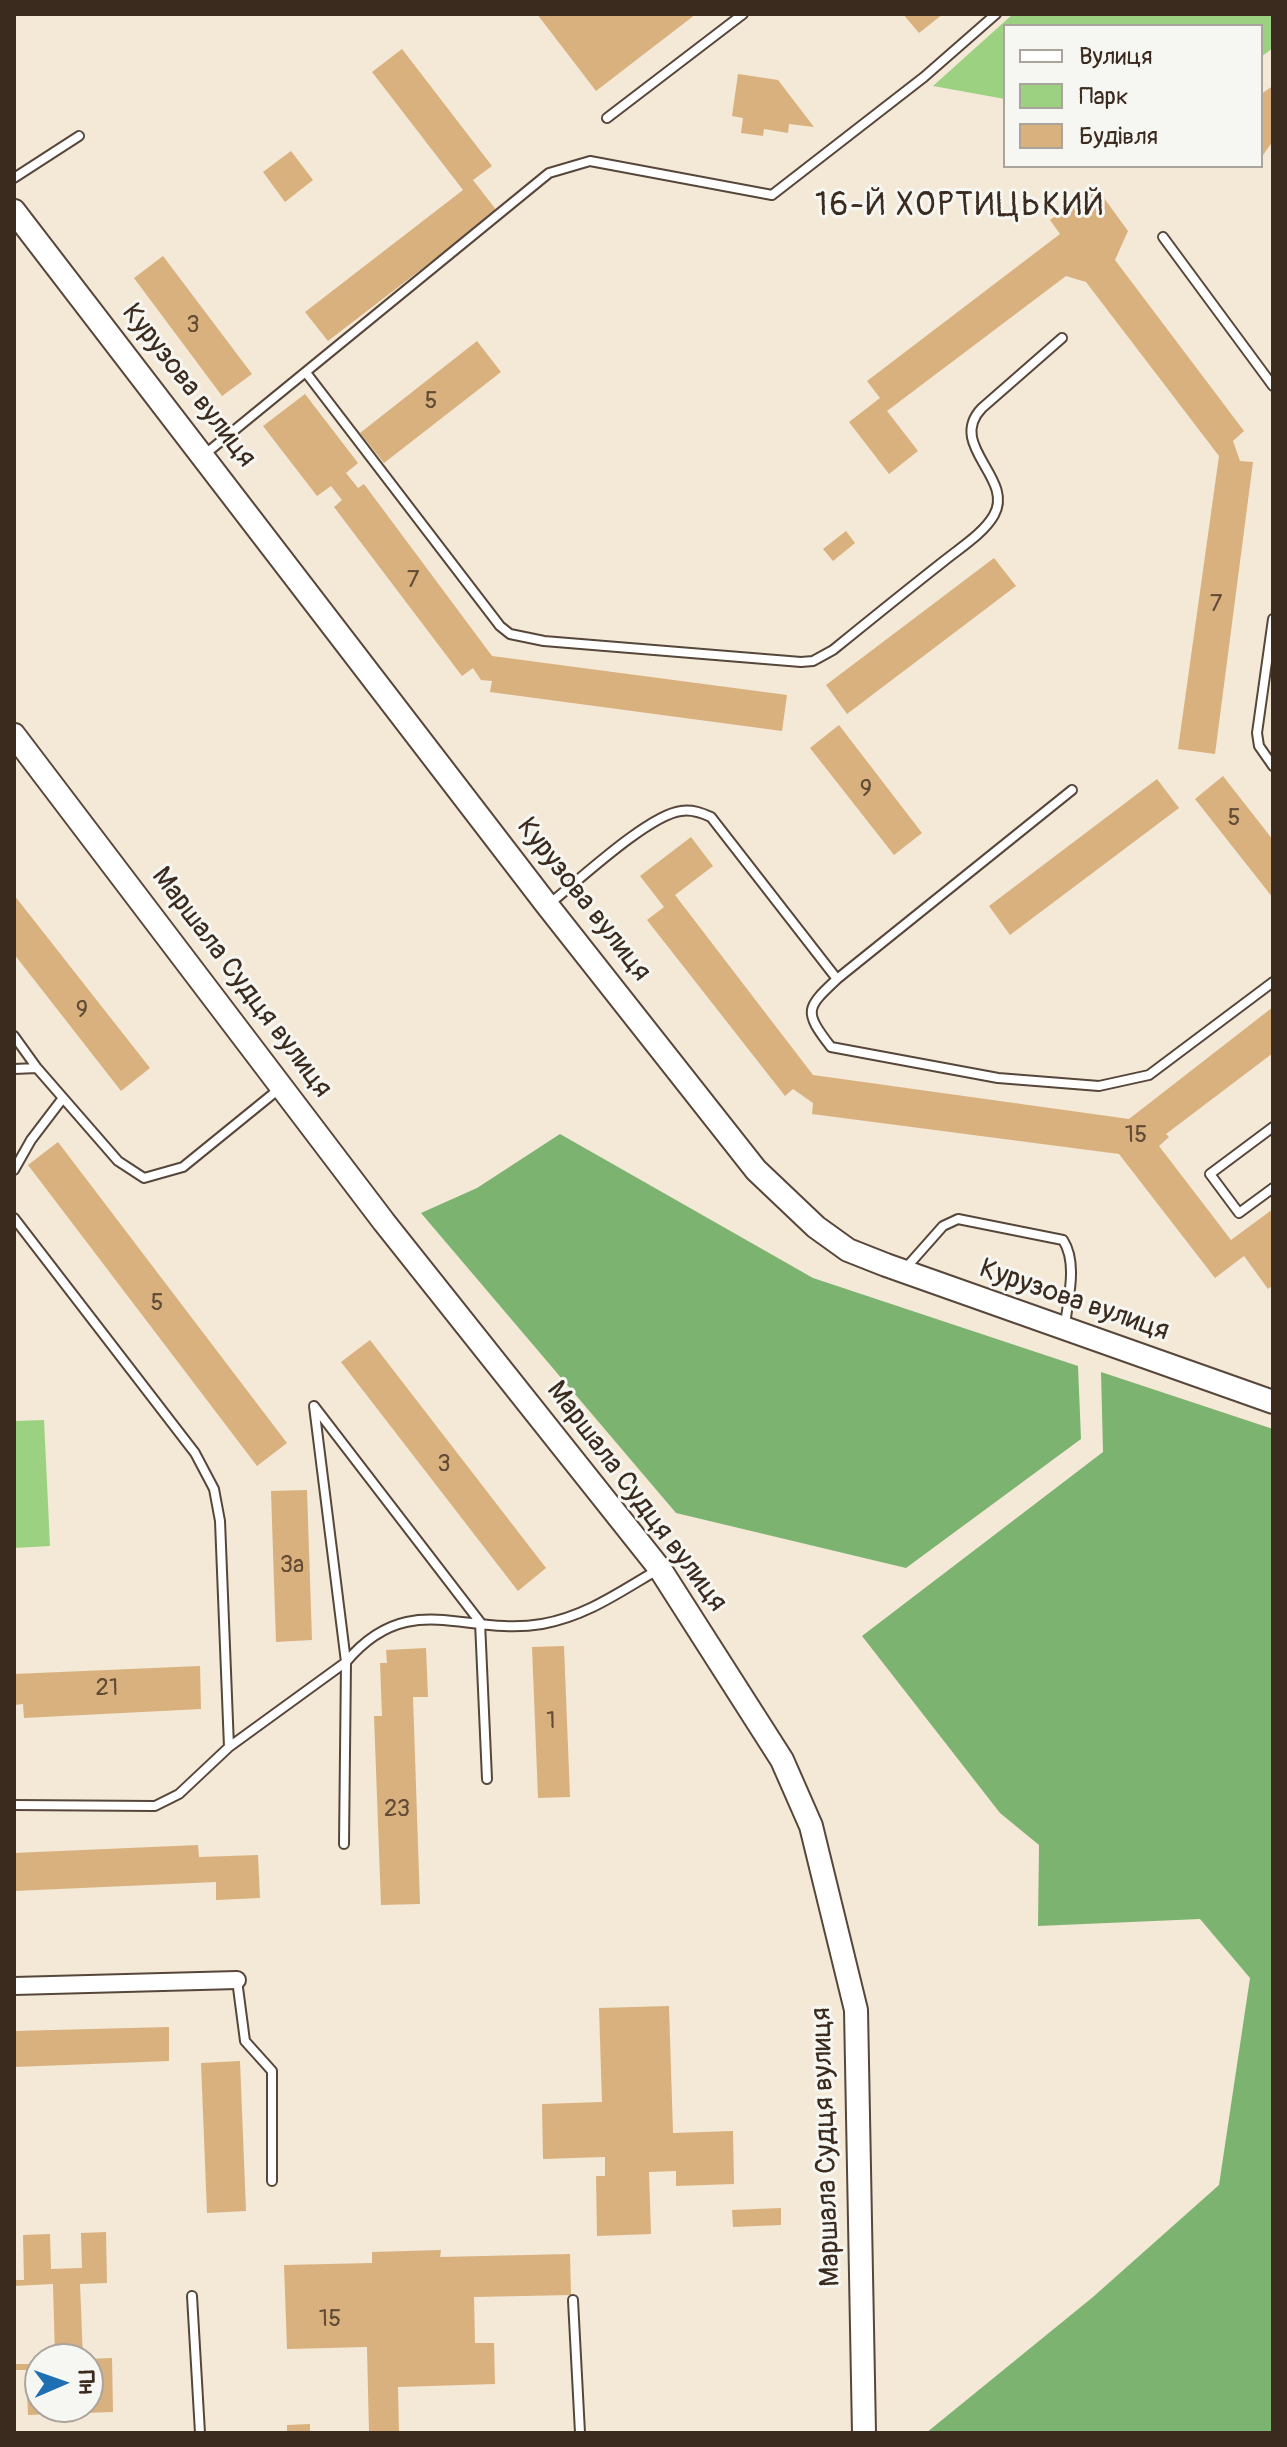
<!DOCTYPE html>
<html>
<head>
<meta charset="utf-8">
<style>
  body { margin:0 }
  #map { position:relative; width:1287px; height:2447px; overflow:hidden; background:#f4e8d6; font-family:Pangolin,sans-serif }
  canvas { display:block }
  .frame { position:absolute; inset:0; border:16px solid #3b2a1e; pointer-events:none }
  .legend { position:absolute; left:1003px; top:24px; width:260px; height:144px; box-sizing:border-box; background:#f6f6f2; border:2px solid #aba49d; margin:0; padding:10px 14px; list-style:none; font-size:24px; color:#3b2a1e }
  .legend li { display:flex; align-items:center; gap:16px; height:40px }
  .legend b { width:40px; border:2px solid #aba49d }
  .north { position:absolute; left:24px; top:2343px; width:80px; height:80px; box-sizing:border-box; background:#f6f6f2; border:2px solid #aba49d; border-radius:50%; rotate:88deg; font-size:22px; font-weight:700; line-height:32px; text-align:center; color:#3b2a1e }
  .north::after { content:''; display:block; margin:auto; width:28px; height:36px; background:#1f6fb2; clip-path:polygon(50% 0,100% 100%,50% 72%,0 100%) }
</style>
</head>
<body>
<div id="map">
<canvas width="1287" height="2447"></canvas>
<div class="frame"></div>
<ul class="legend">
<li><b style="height:10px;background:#fff"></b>Вулиця</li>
<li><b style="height:22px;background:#9cd182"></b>Парк</li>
<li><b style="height:22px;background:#d9b17e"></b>Будівля</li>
</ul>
<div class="north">Пн</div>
</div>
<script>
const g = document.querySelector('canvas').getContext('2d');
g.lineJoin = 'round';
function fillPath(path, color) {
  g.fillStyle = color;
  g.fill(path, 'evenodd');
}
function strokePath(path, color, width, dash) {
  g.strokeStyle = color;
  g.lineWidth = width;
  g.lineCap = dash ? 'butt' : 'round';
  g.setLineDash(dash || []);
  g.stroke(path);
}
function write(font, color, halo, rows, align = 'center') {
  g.font = font + ' Pangolin,sans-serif';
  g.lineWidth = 6;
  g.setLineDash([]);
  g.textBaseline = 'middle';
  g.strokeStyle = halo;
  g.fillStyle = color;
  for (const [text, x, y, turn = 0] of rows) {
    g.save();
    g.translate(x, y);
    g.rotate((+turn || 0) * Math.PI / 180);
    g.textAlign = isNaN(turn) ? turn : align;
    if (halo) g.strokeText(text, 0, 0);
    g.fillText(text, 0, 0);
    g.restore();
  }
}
fillPath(new Path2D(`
  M 1013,14 L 1273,14 L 1273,48 L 1261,57 L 1261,26 L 1005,26 L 1005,99 L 933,86 Z
  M 44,1420 L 50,1546 L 14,1548 L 14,1421 Z`), '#9cd182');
fillPath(new Path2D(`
  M 560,1134 L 813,1278 L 1078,1366 L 1081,1439 L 906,1568 L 676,1513 L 421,1213 L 477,1188 Z
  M 1101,1372 L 1273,1429 L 1273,2433 L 926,2433 L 1093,2297 L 1219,2185 L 1250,1978 L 1200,1919 L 1038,1926 L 1039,1845 L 1000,1813 L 862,1636 L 1103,1452 Z`), '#7db370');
fillPath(new Path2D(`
  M 537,14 L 696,14 L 596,91 Z
  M 903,14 L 943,14 L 919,33 Z
  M 402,49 L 492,166 L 473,180 L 497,211 L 328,341 L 305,312 L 463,190 L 372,72 Z
  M 738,74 L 778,80 L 814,127 L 789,124 L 788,133 L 764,129 L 763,136 L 741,133 L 743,118 L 732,116 Z
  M 1273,86 L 1273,141 L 1261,158 L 1261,94 Z
  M 291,151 L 313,180 L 285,202 L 263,172 Z
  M 1096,187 L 1128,231 L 1115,260 L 1244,431 L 1233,441 L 1240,461 L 1253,462 L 1215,754 L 1178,749 L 1219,456 L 1086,282 L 1066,276 L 887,411 L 918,451 L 889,474 L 849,422 L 880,398 L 867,381 L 1060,234 L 1050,220 Z
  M 163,256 L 252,374 L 222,396 L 134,278 Z
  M 477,341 L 501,372 L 384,463 L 360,433 Z
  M 305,394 L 358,463 L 346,473 L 358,488 L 364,484 L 492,656 L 787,695 L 782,731 L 490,692 L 492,681 L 481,680 L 473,668 L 462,676 L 334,507 L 342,500 L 331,486 L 317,496 L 263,426 Z
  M 846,531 L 855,543 L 833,561 L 823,549 Z
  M 994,558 L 1016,586 L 847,714 L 826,685 Z
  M 839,725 L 922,833 L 894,855 L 810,748 Z
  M 1223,776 L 1273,840 L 1273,898 L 1195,799 Z
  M 1157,779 L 1179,808 L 1010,935 L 989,906 Z
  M 691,837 L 713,866 L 675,895 L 813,1075 L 1129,1119 L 1273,1007 L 1273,1053 L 1166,1134 L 1169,1137 L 1159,1146 L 1231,1240 L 1273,1209 L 1273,1285 L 1268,1289 L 1244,1256 L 1215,1278 L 1119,1154 L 812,1114 L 813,1103 L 793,1089 L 785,1096 L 647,920 L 664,907 L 640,876 Z
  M 14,895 L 150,1068 L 121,1091 L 14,954 Z
  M 58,1142 L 287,1443 L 257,1466 L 28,1165 Z
  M 370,1340 L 546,1568 L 518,1591 L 341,1362 Z
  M 307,1490 L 312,1640 L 276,1642 L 271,1491 Z
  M 564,1646 L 570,1797 L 538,1798 L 532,1647 Z
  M 426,1648 L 428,1697 L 413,1697 L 420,1904 L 381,1905 L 374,1716 L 382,1716 L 380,1663 L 387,1663 L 386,1650 Z
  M 200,1666 L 201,1709 L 24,1718 L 23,1704 L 14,1705 L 14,1674 Z
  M 198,1845 L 199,1857 L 258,1855 L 260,1898 L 216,1900 L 216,1882 L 14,1891 L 14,1853 Z
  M 669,2006 L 673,2133 L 733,2131 L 734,2184 L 676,2186 L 676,2171 L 649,2172 L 651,2234 L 597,2236 L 596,2176 L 605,2176 L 605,2157 L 543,2159 L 542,2104 L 602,2102 L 599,2008 Z
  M 169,2027 L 169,2061 L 14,2067 L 14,2031 Z
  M 240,2061 L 246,2211 L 207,2213 L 201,2063 Z
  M 781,2208 L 781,2225 L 733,2227 L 732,2210 Z
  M 106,2232 L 107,2283 L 80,2284 L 83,2359 L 55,2359 L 53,2284 L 14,2286 L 14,2280 L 24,2280 L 23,2235 L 50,2234 L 51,2269 L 82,2268 L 81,2233 Z
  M 441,2250 L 440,2257 L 570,2254 L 571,2295 L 474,2297 L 475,2343 L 494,2343 L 495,2384 L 398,2387 L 399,2433 L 369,2433 L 367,2347 L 287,2349 L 284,2265 L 372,2263 L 372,2252 Z
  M 112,2358 L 113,2412 L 85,2413 L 88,2359 Z
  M 14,2364 L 40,2364 L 40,2407 L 55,2407 L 56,2414 L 28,2415 L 26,2370 L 14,2370 Z
  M 310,2424 L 310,2433 L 287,2433 L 287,2425 Z`), '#d9b17e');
const lane = new Path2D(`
  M 607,118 L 743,14
  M 14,178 L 79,136
  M 1163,237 L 1273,386
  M 307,374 L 500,626 L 510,634 L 544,641 L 801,662 L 813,661 L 833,650 C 870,620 907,590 944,561 C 960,548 984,533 994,515 C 1015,478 946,445 982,408 L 1062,338
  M 204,455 L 549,173 L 590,161 L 772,195 L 924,77 L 996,14
  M 1273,619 L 1257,733 L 1259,746 L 1273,766
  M 548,905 C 577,882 648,815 681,811 C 692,809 702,813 711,817 L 837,979 C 806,1008 803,1011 831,1047 L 998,1078 L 1099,1086 L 1149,1075 L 1273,982
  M 837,979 L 1072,790
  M 14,1036 L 37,1068 L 14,1069
  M 37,1068 L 118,1161 L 144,1178 L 183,1167 L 279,1089
  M 1273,1127 L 1210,1174 L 1239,1213 L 1273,1188
  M 14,1170 L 31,1140 L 63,1098
  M 14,1218 L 195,1453 L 214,1489 L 220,1521 L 229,1747
  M 904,1270 L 943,1226 L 958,1219 L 1063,1240 C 1078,1263 1068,1299 1065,1325
  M 14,1805 L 155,1806 L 179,1794 L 229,1747 L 346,1662 L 314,1406 L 480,1622 L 487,1779
  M 344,1844 L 346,1662 C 409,1587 465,1637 542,1624 C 587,1616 621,1591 659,1569
  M 237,1980 L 245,2041 L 272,2071 L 272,2181
  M 192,2296 L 200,2433
  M 573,2300 L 580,2433`);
const street = new Path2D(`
  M 14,1986 L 237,1980`);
const secondary = new Path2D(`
  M 14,211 L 547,905 L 756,1170 L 816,1227 L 848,1250 L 886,1265 L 1273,1402
  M 14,735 L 384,1222 L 660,1569 L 782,1760 L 811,1826 L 856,2010 L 864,2433`);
strokePath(lane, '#57463a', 12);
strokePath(street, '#57463a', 20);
strokePath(secondary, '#57463a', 26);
strokePath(lane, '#fff', 8);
strokePath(street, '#fff', 16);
strokePath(secondary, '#fff', 22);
write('24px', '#624c36', null, [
  ["3",193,326],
  ["5",431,402],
  ["7",413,581],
  ["7",1216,605],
  ["9",866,790],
  ["5",1234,819],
  ["9",82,1011],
  ["15",1136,1136],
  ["5",157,1304],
  ["3",444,1465],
  ["3а",292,1566],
  ["21",107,1689],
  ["1",551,1722],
  ["23",397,1810],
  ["15",330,2320]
]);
write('28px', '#3b2a1e', '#f6f6f2', [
  ["Курузова вулиця",188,386,52],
  ["Курузова вулиця",583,900,52],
  ["Маршала Судця вулиця",241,983,53],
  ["Курузова вулиця",1074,1301,19],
  ["Маршала Судця вулиця",636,1497,53],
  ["Маршала Судця вулиця",827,2147,-92]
]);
g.letterSpacing = '2px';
write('32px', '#3b2a1e', '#f6f6f2', [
  ["16-Й ХОРТИЦЬКИЙ",960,207]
]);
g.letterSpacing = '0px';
</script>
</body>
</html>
